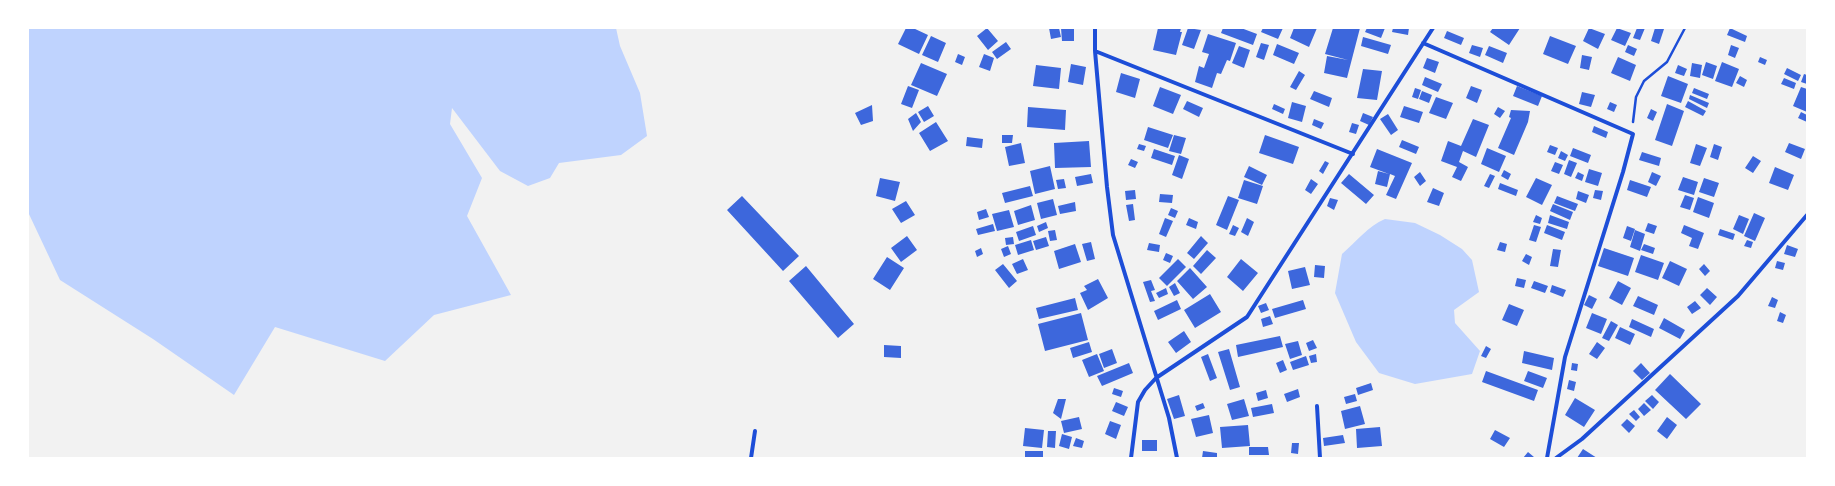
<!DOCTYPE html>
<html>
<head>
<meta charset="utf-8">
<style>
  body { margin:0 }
  #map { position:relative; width:1835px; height:486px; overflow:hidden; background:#f2f2f2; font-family:"Zilla Slab",serif }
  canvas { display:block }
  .frame { position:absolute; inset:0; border:29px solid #fff; pointer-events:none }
</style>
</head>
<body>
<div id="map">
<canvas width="1835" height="486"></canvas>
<div class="frame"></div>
</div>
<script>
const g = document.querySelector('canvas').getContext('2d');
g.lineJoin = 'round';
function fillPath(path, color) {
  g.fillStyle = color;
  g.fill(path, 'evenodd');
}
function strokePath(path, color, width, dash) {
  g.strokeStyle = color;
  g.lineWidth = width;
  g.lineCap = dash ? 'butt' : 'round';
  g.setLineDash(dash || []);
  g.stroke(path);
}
fillPath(new Path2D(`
  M 28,28 L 616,28 L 620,46 L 640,93 L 647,136 L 621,155 L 559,163 L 550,178 L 528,186 L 500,171 L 452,108 L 450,124 L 482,178 L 467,216 L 511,295 L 434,315 L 385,361 L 275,327 L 234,395 L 153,339 L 60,280 L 28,212 Z
  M 1385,219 L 1415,223 L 1440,235 L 1462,249 L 1472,260 L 1479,292 L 1454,310 L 1455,323 L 1480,351 L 1472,374 L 1415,384 L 1379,373 L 1356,342 L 1335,293 L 1342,254 C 1356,242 1368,226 1385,219 Z`), '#bfd3fe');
fillPath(new Path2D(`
  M 906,28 L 913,28 L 928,35 L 919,54 L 898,44 Z
  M 987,28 L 998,41 L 988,50 L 977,36 Z
  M 1049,28 L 1059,28 L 1061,37 L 1051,39 Z
  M 1061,28 L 1074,28 L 1074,41 L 1062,41 Z
  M 1158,28 L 1181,28 L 1180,32 L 1182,32 L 1176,55 L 1153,50 Z
  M 1188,28 L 1201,30 L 1194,49 L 1182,45 Z
  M 1223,28 L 1241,28 L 1257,34 L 1253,45 L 1221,33 Z
  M 1263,28 L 1283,28 L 1278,39 L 1261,32 Z
  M 1294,28 L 1317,28 L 1309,47 L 1290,38 Z
  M 1333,28 L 1360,28 L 1347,78 L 1324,73 L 1327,56 L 1348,60 L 1325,54 Z
  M 1367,28 L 1385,28 L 1381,38 L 1365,32 Z
  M 1393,28 L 1409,28 L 1408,35 L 1392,32 Z
  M 1493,28 L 1520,28 L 1509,45 L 1490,32 Z
  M 1589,28 L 1605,34 L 1598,49 L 1583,41 Z
  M 1617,28 L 1631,33 L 1625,46 L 1611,40 Z
  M 1637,28 L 1645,28 L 1640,40 L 1633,38 Z
  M 1655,28 L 1664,29 L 1659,44 L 1651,41 Z
  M 1730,28 L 1747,36 L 1745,42 L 1727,35 Z
  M 1447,31 L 1464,38 L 1461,45 L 1444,38 Z
  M 1208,34 L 1236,43 L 1230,61 L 1227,60 L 1221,74 L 1217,73 L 1212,88 L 1195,82 L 1199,66 L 1204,68 L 1209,54 L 1202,52 Z
  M 931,36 L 946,43 L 938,62 L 922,55 Z
  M 1550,36 L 1576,46 L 1568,64 L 1543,54 Z
  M 1363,37 L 1391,45 L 1388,54 L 1361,46 Z
  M 1006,42 L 1011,49 L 997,59 L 992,52 Z
  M 1261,43 L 1269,45 L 1264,60 L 1256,57 Z
  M 1277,44 L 1299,53 L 1294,64 L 1273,55 Z
  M 1472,45 L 1483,48 L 1480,57 L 1469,53 Z
  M 1628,45 L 1637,49 L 1634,56 L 1625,52 Z
  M 1731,45 L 1739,48 L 1735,58 L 1728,55 Z
  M 1239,46 L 1250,50 L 1244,68 L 1232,63 Z
  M 1489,46 L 1507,53 L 1503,63 L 1485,55 Z
  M 958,54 L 965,57 L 962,65 L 955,62 Z
  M 984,54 L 994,58 L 990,71 L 979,67 Z
  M 1582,55 L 1592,57 L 1589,70 L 1580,68 Z
  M 1618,57 L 1636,65 L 1630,81 L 1611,73 Z
  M 1760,57 L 1767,60 L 1765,65 L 1758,62 Z
  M 1427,58 L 1439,62 L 1435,73 L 1423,68 Z
  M 1706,62 L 1717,66 L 1713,79 L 1702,75 Z
  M 1722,62 L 1739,69 L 1732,87 L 1715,81 Z
  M 921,63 L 947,74 L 937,96 L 911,85 Z
  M 1692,63 L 1702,65 L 1700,78 L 1690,76 Z
  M 1071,64 L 1086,67 L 1083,85 L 1068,82 Z
  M 1036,65 L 1061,68 L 1059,89 L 1033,86 Z
  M 1678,65 L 1687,69 L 1684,76 L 1675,73 Z
  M 1787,68 L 1801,75 L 1798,81 L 1784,74 Z
  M 1363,69 L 1382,71 L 1377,100 L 1357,98 Z
  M 1299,71 L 1305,75 L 1296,90 L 1290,87 Z
  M 1121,73 L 1140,79 L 1135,98 L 1116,92 Z
  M 1804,74 L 1807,75 L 1807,84 L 1801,82 Z
  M 1668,76 L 1688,84 L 1681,103 L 1661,96 Z
  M 1740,76 L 1747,80 L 1744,87 L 1736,83 Z
  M 1425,77 L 1442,84 L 1438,92 L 1422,85 Z
  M 1784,78 L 1796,83 L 1794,89 L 1781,84 Z
  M 908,86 L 919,90 L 912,108 L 901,104 Z
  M 1471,86 L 1482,90 L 1477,103 L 1466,98 Z
  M 1517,86 L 1542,96 L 1538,106 L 1513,96 Z
  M 1160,87 L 1181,95 L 1173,114 L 1153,106 Z
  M 1801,87 L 1807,89 L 1807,112 L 1793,106 Z
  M 1415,88 L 1421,90 L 1418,99 L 1412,97 Z
  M 1694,88 L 1709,94 L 1707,99 L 1692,93 Z
  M 1314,91 L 1332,98 L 1329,107 L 1310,99 Z
  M 1422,91 L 1432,95 L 1429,103 L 1419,99 Z
  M 1582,92 L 1595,95 L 1591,107 L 1579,104 Z
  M 1690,95 L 1709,103 L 1707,108 L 1689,99 Z
  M 1436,97 L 1453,103 L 1446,119 L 1429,113 Z
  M 1187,101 L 1203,108 L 1199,117 L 1183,109 Z
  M 1688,101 L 1706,111 L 1703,116 L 1685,107 Z
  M 1292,102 L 1306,106 L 1302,122 L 1288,118 Z
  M 1610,102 L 1617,105 L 1614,112 L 1607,109 Z
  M 1274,104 L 1285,109 L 1283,114 L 1272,109 Z
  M 1667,104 L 1684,111 L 1672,146 L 1655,140 Z
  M 872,105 L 873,121 L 861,125 L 855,113 Z
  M 928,106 L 934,116 L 924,122 L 918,112 Z
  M 1404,106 L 1423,112 L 1419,123 L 1400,117 Z
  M 1028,107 L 1066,110 L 1065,130 L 1027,127 Z
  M 1498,107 L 1505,111 L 1500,118 L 1494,114 Z
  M 1651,109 L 1657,112 L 1653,121 L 1647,118 Z
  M 1511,110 L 1530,111 L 1528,122 L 1514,155 L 1498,148 L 1511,118 L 1509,117 Z
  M 1801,112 L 1807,115 L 1807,122 L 1798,118 Z
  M 916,113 L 921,122 L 913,131 L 908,119 Z
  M 1363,113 L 1373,117 L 1369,125 L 1360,121 Z
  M 1388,114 L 1398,130 L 1391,135 L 1380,119 Z
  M 1314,119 L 1324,123 L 1321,129 L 1312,125 Z
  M 1473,119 L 1489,125 L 1476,157 L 1463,151 L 1459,162 L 1468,167 L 1461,181 L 1452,177 L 1457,167 L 1441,161 L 1448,141 L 1461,146 Z
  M 936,122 L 948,141 L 930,151 L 919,133 Z
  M 1352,123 L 1359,125 L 1356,134 L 1349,132 Z
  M 1594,126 L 1608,132 L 1606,138 L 1592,132 Z
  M 1148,127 L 1173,135 L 1168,148 L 1144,140 Z
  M 1002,135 L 1013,135 L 1012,143 L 1002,143 Z
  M 1174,135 L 1186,138 L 1181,154 L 1169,151 Z
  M 1265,135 L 1299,147 L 1293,164 L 1259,153 Z
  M 967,137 L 983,139 L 982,148 L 966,146 Z
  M 1402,140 L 1419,147 L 1416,154 L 1399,147 Z
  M 1089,141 L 1091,167 L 1055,168 L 1054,143 Z
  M 1021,143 L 1025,163 L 1009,166 L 1005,147 Z
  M 1789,143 L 1805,149 L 1801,159 L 1785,152 Z
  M 1139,144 L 1146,146 L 1144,151 L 1137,149 Z
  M 1696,144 L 1707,148 L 1700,166 L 1690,163 Z
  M 1714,144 L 1722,147 L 1718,160 L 1710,157 Z
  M 1550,145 L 1558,148 L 1555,155 L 1547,152 Z
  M 1487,148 L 1506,156 L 1499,172 L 1481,164 Z
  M 1573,148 L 1591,155 L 1588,163 L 1570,156 Z
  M 1154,149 L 1175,156 L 1172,165 L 1151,158 Z
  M 1377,149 L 1412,163 L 1396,199 L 1386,195 L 1395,176 L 1390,174 L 1387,187 L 1375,184 L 1378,171 L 1389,174 L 1370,167 Z
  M 1561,151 L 1568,155 L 1565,161 L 1558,158 Z
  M 1642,152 L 1661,158 L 1659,166 L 1639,160 Z
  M 1179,155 L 1189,159 L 1182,179 L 1172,175 Z
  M 1753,156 L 1761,161 L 1753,173 L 1745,168 Z
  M 1131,159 L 1138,162 L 1135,168 L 1128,165 Z
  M 1569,160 L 1577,163 L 1571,177 L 1564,174 Z
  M 1325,161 L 1329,163 L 1323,174 L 1319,171 Z
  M 1555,162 L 1563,165 L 1559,174 L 1551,171 Z
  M 1050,166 L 1055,189 L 1035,194 L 1030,171 Z
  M 1249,166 L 1267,175 L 1262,185 L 1244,177 Z
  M 1775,167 L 1794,175 L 1788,190 L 1769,183 Z
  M 1589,169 L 1602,173 L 1598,186 L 1585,182 Z
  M 1504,170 L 1511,174 L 1508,180 L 1501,176 Z
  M 1420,172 L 1426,181 L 1420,186 L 1414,177 Z
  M 1578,172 L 1584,175 L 1582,181 L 1575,178 Z
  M 1652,172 L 1661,176 L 1656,186 L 1648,182 Z
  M 1091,174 L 1093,183 L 1077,186 L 1075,177 Z
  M 1349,174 L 1374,195 L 1366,204 L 1341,183 Z
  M 1490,174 L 1495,176 L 1489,188 L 1484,186 Z
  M 1683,177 L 1698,182 L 1694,195 L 1678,190 Z
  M 880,178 L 900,182 L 895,201 L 876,196 Z
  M 1536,178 L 1552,185 L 1542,205 L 1526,197 Z
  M 1704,178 L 1719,183 L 1714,197 L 1699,192 Z
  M 1064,179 L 1066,188 L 1058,189 L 1056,180 Z
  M 1311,179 L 1318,184 L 1311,194 L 1305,190 Z
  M 1244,180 L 1263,186 L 1257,204 L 1238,198 Z
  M 1630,180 L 1651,187 L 1647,197 L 1627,190 Z
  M 1500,183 L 1518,190 L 1516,196 L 1498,189 Z
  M 1030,186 L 1033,196 L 1005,203 L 1002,193 Z
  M 1433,188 L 1444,193 L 1439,206 L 1427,202 Z
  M 1135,190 L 1136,199 L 1126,200 L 1125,191 Z
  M 1595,190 L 1603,191 L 1601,200 L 1593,198 Z
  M 1578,191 L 1589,195 L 1586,203 L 1576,199 Z
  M 1160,194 L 1173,195 L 1172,203 L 1159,202 Z
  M 1685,195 L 1694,198 L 1690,210 L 1680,207 Z
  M 742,196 L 799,256 L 783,271 L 727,210 Z
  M 1228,196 L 1239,200 L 1227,230 L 1216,225 Z
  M 1557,196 L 1578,204 L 1575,211 L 1554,203 Z
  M 1698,197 L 1714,203 L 1709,218 L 1693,212 Z
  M 1330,198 L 1338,200 L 1334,210 L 1327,206 Z
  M 1053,199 L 1057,215 L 1041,219 L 1037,203 Z
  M 906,201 L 915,215 L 901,223 L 892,209 Z
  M 1075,202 L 1076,211 L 1060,214 L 1058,206 Z
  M 1133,204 L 1135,220 L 1129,221 L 1126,205 Z
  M 1553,204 L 1573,212 L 1570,220 L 1550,211 Z
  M 1031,205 L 1035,220 L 1018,225 L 1014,211 Z
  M 1171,208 L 1178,211 L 1175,218 L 1168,215 Z
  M 986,209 L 989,217 L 979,220 L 977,212 Z
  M 1009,210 L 1014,227 L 997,231 L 992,214 Z
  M 1754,213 L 1765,218 L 1755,241 L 1744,236 Z
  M 1536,215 L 1542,218 L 1540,224 L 1533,222 Z
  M 1550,215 L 1569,222 L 1567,229 L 1548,223 Z
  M 1739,215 L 1749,219 L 1743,234 L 1733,229 Z
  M 1165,218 L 1173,221 L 1166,237 L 1159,234 Z
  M 1189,218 L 1198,222 L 1196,229 L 1186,225 Z
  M 1247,218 L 1254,222 L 1248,236 L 1241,232 Z
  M 1046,222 L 1048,228 L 1039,232 L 1037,226 Z
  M 1648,223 L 1657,226 L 1654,234 L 1645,231 Z
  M 993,224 L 995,231 L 978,235 L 976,229 Z
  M 1233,225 L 1239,228 L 1235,236 L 1229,234 Z
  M 1534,225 L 1541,227 L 1536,242 L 1529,240 Z
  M 1547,225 L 1565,232 L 1562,240 L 1544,233 Z
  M 1684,225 L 1704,233 L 1698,249 L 1689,246 L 1692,238 L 1681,233 Z
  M 1033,226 L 1036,235 L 1019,241 L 1016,232 Z
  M 1627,226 L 1635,229 L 1631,241 L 1623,238 Z
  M 1720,229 L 1735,234 L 1733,240 L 1718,235 Z
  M 1055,230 L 1057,240 L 1050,241 L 1048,231 Z
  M 1635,230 L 1645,234 L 1640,251 L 1630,247 Z
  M 907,236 L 917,250 L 901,262 L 891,248 Z
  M 1201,236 L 1208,243 L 1194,259 L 1187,253 Z
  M 1013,237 L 1014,244 L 1006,245 L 1005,238 Z
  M 1046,237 L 1049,246 L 1036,250 L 1033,241 Z
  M 1031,240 L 1034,250 L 1018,255 L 1015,245 Z
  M 1747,240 L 1753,242 L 1751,248 L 1744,246 Z
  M 1091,242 L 1095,259 L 1087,261 L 1082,244 Z
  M 1500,242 L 1507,244 L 1505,252 L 1497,250 Z
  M 1149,243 L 1160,245 L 1159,252 L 1147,250 Z
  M 1075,244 L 1081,262 L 1059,269 L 1054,251 Z
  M 1644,244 L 1655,248 L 1653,254 L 1641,250 Z
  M 1787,245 L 1798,249 L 1795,257 L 1784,254 Z
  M 1008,246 L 1011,254 L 1004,257 L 1001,249 Z
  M 981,248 L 983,254 L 977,257 L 975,251 Z
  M 1604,248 L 1634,258 L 1628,276 L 1598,266 Z
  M 1553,249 L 1561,250 L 1558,267 L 1550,266 Z
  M 1207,250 L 1216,258 L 1201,274 L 1193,266 Z
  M 1166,253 L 1173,256 L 1170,263 L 1163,260 Z
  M 1526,254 L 1532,257 L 1529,265 L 1522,261 Z
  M 1641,255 L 1664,263 L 1658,280 L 1635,272 Z
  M 887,257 L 904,268 L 890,290 L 873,279 Z
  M 1023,259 L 1028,270 L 1017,274 L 1012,264 Z
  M 1178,259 L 1186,267 L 1167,286 L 1159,278 Z
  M 1241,259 L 1258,273 L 1243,291 L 1227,277 Z
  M 1670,261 L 1687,269 L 1679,286 L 1662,278 Z
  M 1777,261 L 1785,263 L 1783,270 L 1775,268 Z
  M 1003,264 L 1017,281 L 1009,288 L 995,270 Z
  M 1704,264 L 1710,271 L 1705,276 L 1699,269 Z
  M 1315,265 L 1325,266 L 1324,278 L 1314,277 Z
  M 806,266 L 854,324 L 838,338 L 789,281 Z
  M 1305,267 L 1310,285 L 1292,289 L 1288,271 Z
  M 1190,268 L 1207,287 L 1193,299 L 1177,281 Z
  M 1517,278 L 1526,280 L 1524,288 L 1515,286 Z
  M 1098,279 L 1108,298 L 1088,310 L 1080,293 L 1087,290 L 1084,286 Z
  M 1151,280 L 1155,290 L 1151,291 L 1155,301 L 1150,302 L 1143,282 Z
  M 1534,281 L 1548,286 L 1545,293 L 1531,288 Z
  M 1618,281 L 1631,288 L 1622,305 L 1609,298 Z
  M 1175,283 L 1180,293 L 1174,296 L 1169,287 Z
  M 1552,285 L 1566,290 L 1563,297 L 1550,292 Z
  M 1166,288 L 1168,294 L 1159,298 L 1156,293 Z
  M 1707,288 L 1717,297 L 1710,305 L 1700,295 Z
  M 1210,294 L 1221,312 L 1195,328 L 1184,310 Z
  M 1589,295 L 1597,299 L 1592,309 L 1584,305 Z
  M 1638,296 L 1658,305 L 1654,315 L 1633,306 Z
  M 1772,297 L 1778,300 L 1775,308 L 1768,306 Z
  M 1075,298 L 1078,310 L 1039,319 L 1036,308 Z
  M 1177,300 L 1181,309 L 1158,320 L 1154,311 Z
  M 1303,300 L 1306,309 L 1275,318 L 1272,309 Z
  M 1695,301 L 1701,308 L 1692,314 L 1687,307 Z
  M 1266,303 L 1269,310 L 1261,313 L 1258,306 Z
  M 1509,304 L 1524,310 L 1517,326 L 1502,320 Z
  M 1780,312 L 1786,315 L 1783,323 L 1777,321 Z
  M 1081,313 L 1088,340 L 1045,351 L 1038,324 Z
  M 1592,313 L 1607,319 L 1601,334 L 1586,328 Z
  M 1270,316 L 1273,324 L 1263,327 L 1261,319 Z
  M 1664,318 L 1685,330 L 1680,339 L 1659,328 Z
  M 1632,319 L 1654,329 L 1651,337 L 1629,327 Z
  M 1611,321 L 1618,325 L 1609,341 L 1602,338 Z
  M 1620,327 L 1635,334 L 1630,345 L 1615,338 Z
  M 1184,331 L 1191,342 L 1176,353 L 1168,342 Z
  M 1280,336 L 1283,347 L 1238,357 L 1236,345 Z
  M 1313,340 L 1317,348 L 1309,351 L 1306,343 Z
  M 1298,341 L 1302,355 L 1290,359 L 1285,344 Z
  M 1089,342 L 1092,352 L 1073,358 L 1070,348 Z
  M 1597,342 L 1605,348 L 1597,359 L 1589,354 Z
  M 884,345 L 901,346 L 901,358 L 884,357 Z
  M 1486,346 L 1491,349 L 1486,358 L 1481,356 Z
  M 1112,349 L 1117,363 L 1104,368 L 1099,354 Z
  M 1229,349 L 1240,387 L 1230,390 L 1218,352 Z
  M 1524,351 L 1554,358 L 1552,370 L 1522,363 Z
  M 1097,354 L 1104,371 L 1089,377 L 1082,360 Z
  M 1208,354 L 1217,378 L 1210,381 L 1201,357 Z
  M 1316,354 L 1317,362 L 1311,363 L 1309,356 Z
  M 1306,356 L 1309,365 L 1293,370 L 1290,362 Z
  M 1283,360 L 1287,370 L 1280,373 L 1276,363 Z
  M 1129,363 L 1133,373 L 1102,386 L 1097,376 Z
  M 1572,363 L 1578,364 L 1577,371 L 1571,370 Z
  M 1641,363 L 1650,373 L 1642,380 L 1633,371 Z
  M 1486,371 L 1538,390 L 1534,401 L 1482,382 Z
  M 1528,371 L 1547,378 L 1543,388 L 1524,381 Z
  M 1670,374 L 1701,404 L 1686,419 L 1655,390 Z
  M 1569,380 L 1576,382 L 1574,391 L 1567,389 Z
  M 1371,383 L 1373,390 L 1358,395 L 1356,388 Z
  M 1114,388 L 1123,391 L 1121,397 L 1112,394 Z
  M 1298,389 L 1300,397 L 1287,402 L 1284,394 Z
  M 1266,390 L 1268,398 L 1258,401 L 1256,393 Z
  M 1355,394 L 1357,401 L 1346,404 L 1344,397 Z
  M 1179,395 L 1185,416 L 1174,419 L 1167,399 Z
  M 1652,395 L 1659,402 L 1653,409 L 1645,401 Z
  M 1575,398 L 1595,410 L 1584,427 L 1565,415 Z
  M 1058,399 L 1066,399 L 1061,419 L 1053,413 Z
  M 1244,399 L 1249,416 L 1232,420 L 1227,404 Z
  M 1116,402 L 1128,407 L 1124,416 L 1112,411 Z
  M 1203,403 L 1205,408 L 1197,411 L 1195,406 Z
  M 1644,403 L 1651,410 L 1644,416 L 1638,409 Z
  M 1272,404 L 1274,413 L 1253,417 L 1251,408 Z
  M 1360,406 L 1365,424 L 1345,429 L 1341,411 Z
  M 1634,410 L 1640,417 L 1636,421 L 1629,414 Z
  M 1209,415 L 1213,433 L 1196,437 L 1191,419 Z
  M 1079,417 L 1082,429 L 1064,433 L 1061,421 Z
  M 1667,417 L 1677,425 L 1667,439 L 1657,431 Z
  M 1627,419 L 1635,426 L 1629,433 L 1621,425 Z
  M 1110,421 L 1121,425 L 1116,439 L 1105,434 Z
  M 1248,425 L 1250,446 L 1222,448 L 1220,427 Z
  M 1380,427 L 1382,446 L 1357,448 L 1356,429 Z
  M 1025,428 L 1044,430 L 1042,448 L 1023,446 Z
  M 1495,430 L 1510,438 L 1504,447 L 1490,439 Z
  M 1048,431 L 1056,431 L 1055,448 L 1047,447 Z
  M 1062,434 L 1072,437 L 1069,449 L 1059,446 Z
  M 1343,435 L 1345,443 L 1324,446 L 1323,438 Z
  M 1076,438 L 1084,441 L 1082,448 L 1073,446 Z
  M 1142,440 L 1157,440 L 1157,451 L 1142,451 Z
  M 1292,443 L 1299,443 L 1298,454 L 1291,453 Z
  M 1249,447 L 1268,447 L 1269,455 L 1249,455 Z
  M 1583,449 L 1597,458 L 1577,458 Z
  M 1025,451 L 1043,451 L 1043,458 L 1025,458 Z
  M 1203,451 L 1217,453 L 1217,458 L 1202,458 Z
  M 1528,452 L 1534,457 L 1523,458 Z`), '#3d67dc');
strokePath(new Path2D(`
  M 1633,122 L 1636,97 L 1644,81 L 1667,62 L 1685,28`), '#1d4ed8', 2.5);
strokePath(new Path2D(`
  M 1095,28 L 1095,51 L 1107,187 L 1113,235 L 1169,418 L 1177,458
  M 1423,43 L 1633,134 L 1623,172 L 1565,357 L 1547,458
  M 1095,51 L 1353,154
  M 1317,406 L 1320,458
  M 751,458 L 755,431
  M 1131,458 L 1138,402 L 1145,390 L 1156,378 L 1247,317 L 1433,28
  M 1556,458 L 1582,439 L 1738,296 L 1807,215`), '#1d4ed8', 4);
</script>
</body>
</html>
